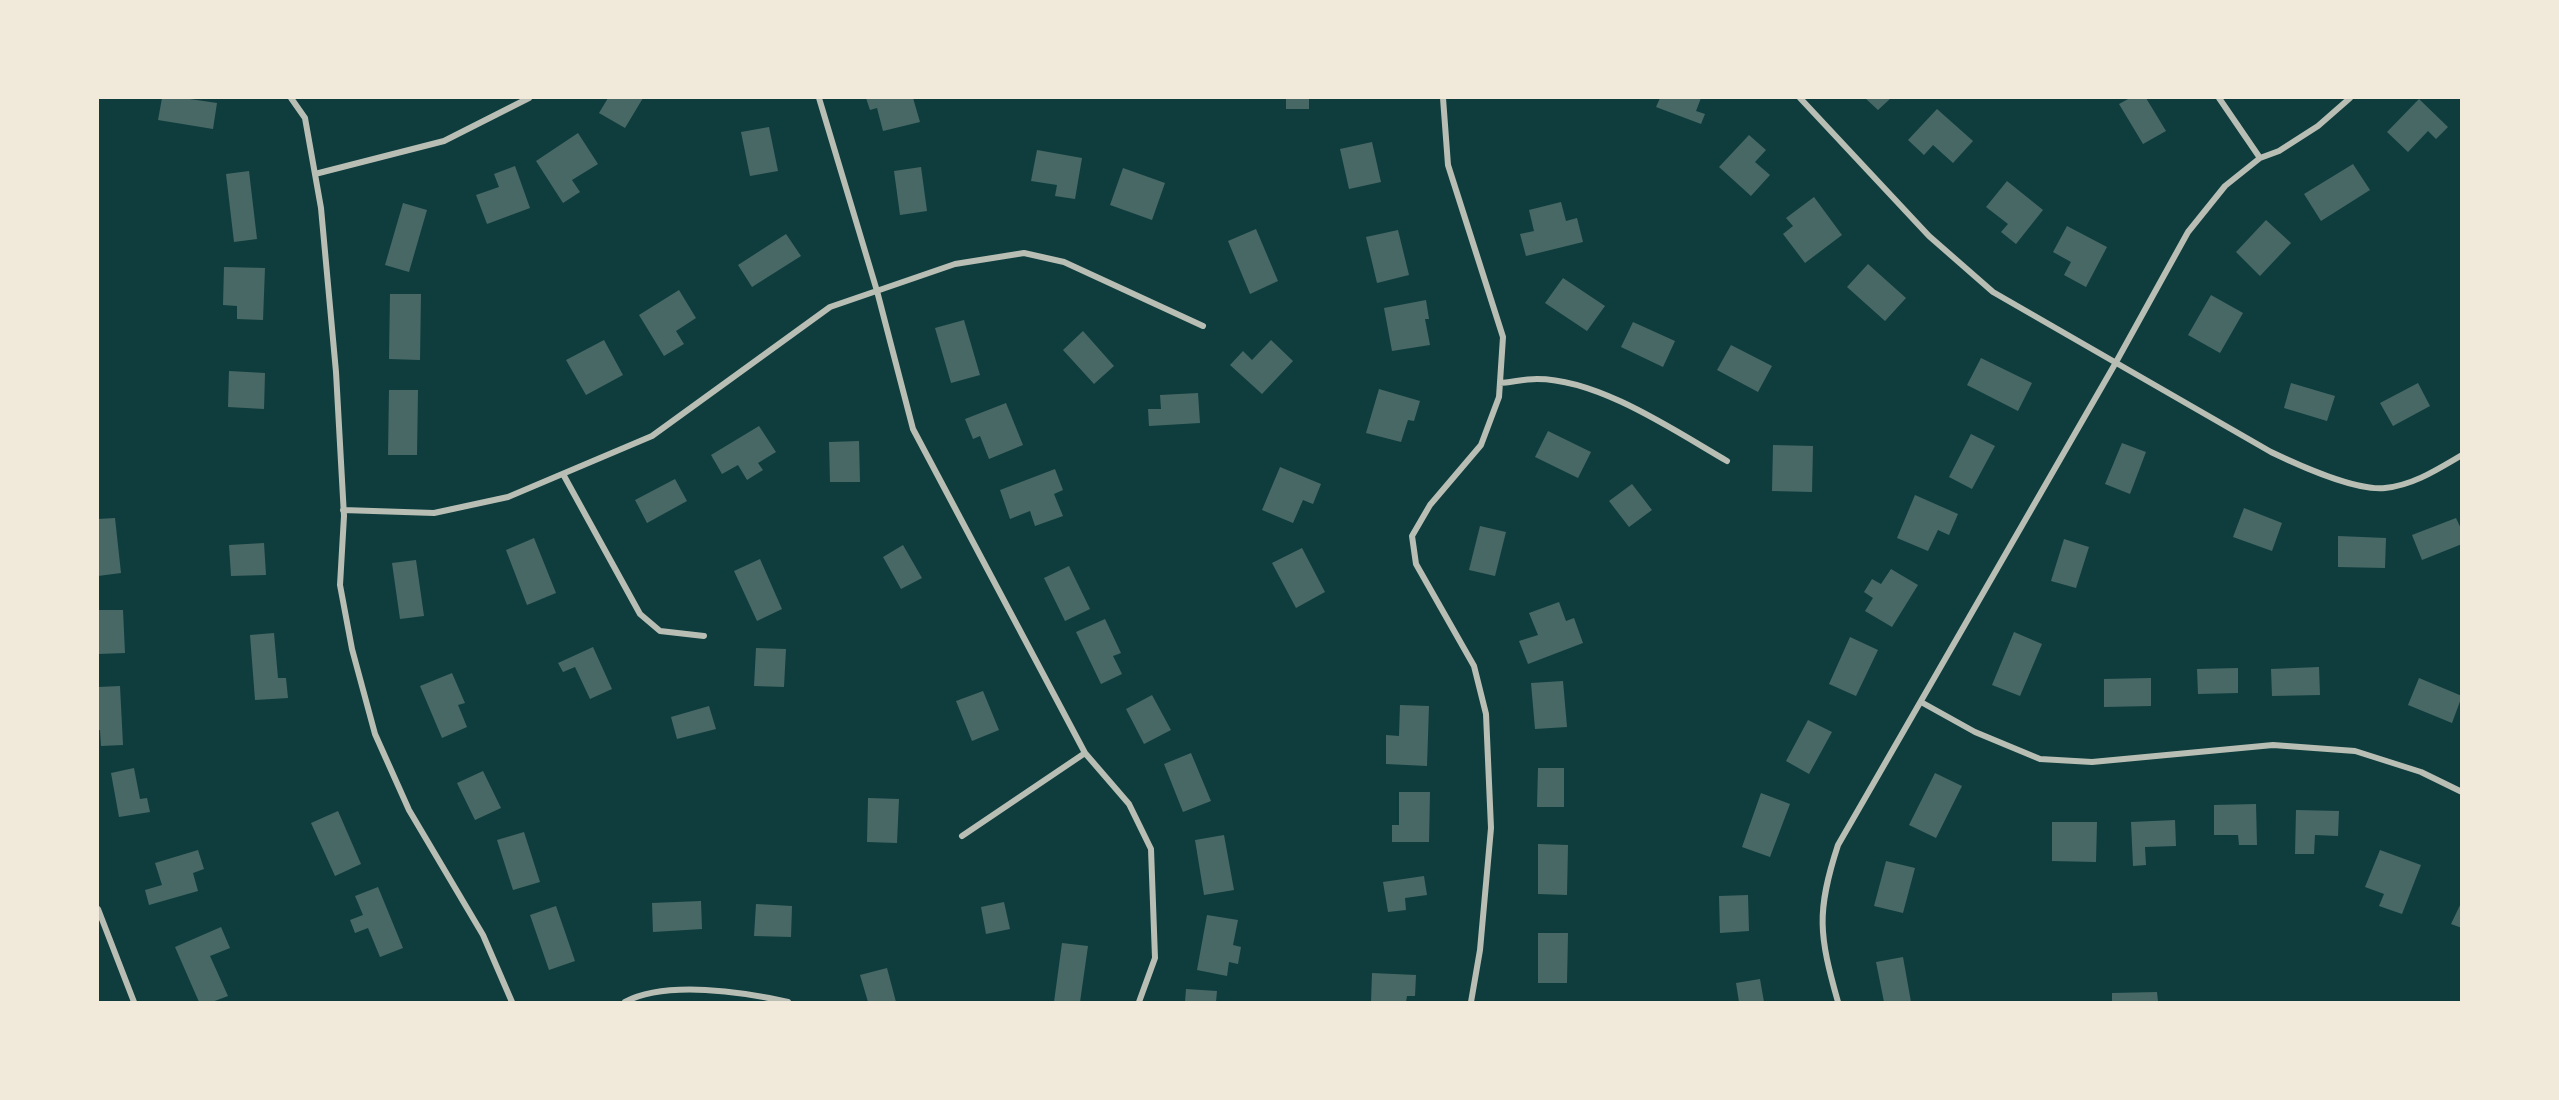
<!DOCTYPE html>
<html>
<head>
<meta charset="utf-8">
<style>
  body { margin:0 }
  #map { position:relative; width:2559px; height:1100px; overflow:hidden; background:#0f3d3e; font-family:"Noto Sans",sans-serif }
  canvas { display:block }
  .frame { position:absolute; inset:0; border:99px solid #f1e9da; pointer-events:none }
</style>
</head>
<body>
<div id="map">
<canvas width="2559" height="1100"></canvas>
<div class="frame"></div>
</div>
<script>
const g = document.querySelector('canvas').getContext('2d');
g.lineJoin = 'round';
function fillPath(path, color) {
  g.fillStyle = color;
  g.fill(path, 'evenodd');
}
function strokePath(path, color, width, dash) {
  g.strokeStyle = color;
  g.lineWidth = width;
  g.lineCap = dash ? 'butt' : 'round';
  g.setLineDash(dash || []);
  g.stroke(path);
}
fillPath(new Path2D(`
  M 162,98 L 183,98 L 217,103 L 213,129 L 158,120 Z
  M 608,98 L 643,98 L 625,128 L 599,113 Z
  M 866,98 L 913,98 L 920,122 L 883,131 L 877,108 L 870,110 Z
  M 1286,98 L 1309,98 L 1309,109 L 1286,109 Z
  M 1660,98 L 1701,98 L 1696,111 L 1705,114 L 1701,124 L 1656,107 Z
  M 1865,98 L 1891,98 L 1878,110 Z
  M 2130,98 L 2146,98 L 2166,131 L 2143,144 L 2119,104 Z
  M 2419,99 L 2448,127 L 2436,139 L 2428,131 L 2408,152 L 2387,132 Z
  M 1937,109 L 1973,141 L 1953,163 L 1933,145 L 1924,155 L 1908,140 Z
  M 769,127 L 778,171 L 750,176 L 741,132 Z
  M 578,133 L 598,164 L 572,180 L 580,192 L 563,203 L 536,161 Z
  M 1749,135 L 1766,150 L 1755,162 L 1770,175 L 1751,196 L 1719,167 Z
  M 1372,142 L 1381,182 L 1349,189 L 1340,149 Z
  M 1037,150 L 1082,158 L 1075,199 L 1055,196 L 1057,185 L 1031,181 Z
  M 2353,164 L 2370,190 L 2321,221 L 2304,194 Z
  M 515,166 L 530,208 L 487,224 L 476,195 L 499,187 L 494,174 Z
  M 921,167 L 927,211 L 900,215 L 894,171 Z
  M 1123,168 L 1165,183 L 1152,220 L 1110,205 Z
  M 249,171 L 257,239 L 234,242 L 226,174 Z
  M 2007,181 L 2043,210 L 2016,244 L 2001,232 L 2008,224 L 1986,207 Z
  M 1814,197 L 1842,235 L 1805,263 L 1783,234 L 1793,226 L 1786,218 Z
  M 1561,202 L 1566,221 L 1577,218 L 1583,242 L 1526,256 L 1520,234 L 1534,231 L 1529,210 Z
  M 403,203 L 427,210 L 409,272 L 385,265 Z
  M 2266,220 L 2291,243 L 2260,276 L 2236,252 Z
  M 2067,226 L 2107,247 L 2086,287 L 2064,275 L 2071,262 L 2053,252 Z
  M 1256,229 L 1278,281 L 1250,294 L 1228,241 Z
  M 1398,230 L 1409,275 L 1377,283 L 1366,237 Z
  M 786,234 L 801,256 L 752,287 L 738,265 Z
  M 1868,264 L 1906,298 L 1885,321 L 1847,287 Z
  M 224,267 L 265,268 L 263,320 L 237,319 L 237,306 L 223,305 Z
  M 1563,278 L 1605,306 L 1587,331 L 1545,303 Z
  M 679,290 L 696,318 L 676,331 L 684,344 L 664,356 L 639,315 Z
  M 390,294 L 421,294 L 420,360 L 389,359 Z
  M 2211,295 L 2243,313 L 2220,353 L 2188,335 Z
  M 1426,300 L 1429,319 L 1425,319 L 1430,345 L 1392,351 L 1384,308 Z
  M 964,320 L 980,375 L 951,383 L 935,328 Z
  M 1633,322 L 1675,341 L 1663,367 L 1621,347 Z
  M 1083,331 L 1114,366 L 1094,384 L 1063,350 Z
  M 604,340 L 623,375 L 586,395 L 566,360 Z
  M 1271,340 L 1293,361 L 1262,394 L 1230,365 L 1243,351 L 1252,360 Z
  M 1731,345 L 1772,366 L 1758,392 L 1717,370 Z
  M 1981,358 L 2032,383 L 2018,411 L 1967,385 Z
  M 229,371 L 265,373 L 264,409 L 228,407 Z
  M 2291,383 L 2335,396 L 2327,421 L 2284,408 Z
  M 2418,383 L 2430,406 L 2393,426 L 2380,403 Z
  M 1379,389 L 1420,401 L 1414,421 L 1408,420 L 1401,442 L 1366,433 Z
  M 389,390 L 418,390 L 417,455 L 388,455 Z
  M 1198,393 L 1200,423 L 1149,426 L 1148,409 L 1161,409 L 1160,395 Z
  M 1006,403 L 1023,445 L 989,459 L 980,436 L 973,439 L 965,419 Z
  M 759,426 L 776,452 L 758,463 L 763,470 L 747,480 L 738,465 L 722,474 L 711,455 Z
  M 1548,431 L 1591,452 L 1578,478 L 1535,457 Z
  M 1971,434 L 1995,446 L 1972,489 L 1949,477 Z
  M 859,441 L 860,482 L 830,482 L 829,442 Z
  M 2122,443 L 2146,452 L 2130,494 L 2105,484 Z
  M 1773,445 L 1813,446 L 1812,492 L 1772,491 Z
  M 1280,467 L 1321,484 L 1313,504 L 1303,500 L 1293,523 L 1262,510 Z
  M 1055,469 L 1063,490 L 1054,494 L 1063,516 L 1035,526 L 1030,511 L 1010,519 L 1000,490 Z
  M 675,479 L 687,501 L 647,523 L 635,500 Z
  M 1632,484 L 1652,510 L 1629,527 L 1609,501 Z
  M 1915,495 L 1958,514 L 1949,535 L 1938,530 L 1928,551 L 1897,538 Z
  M 2244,508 L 2282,523 L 2272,551 L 2233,537 Z
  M 115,518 L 121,573 L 98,576 L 98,519 Z
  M 2456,518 L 2462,531 L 2462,544 L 2422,560 L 2412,535 Z
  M 1480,526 L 1506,532 L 1495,576 L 1469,570 Z
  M 2338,536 L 2386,538 L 2385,568 L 2338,567 Z
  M 534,538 L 556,593 L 527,605 L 506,550 Z
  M 2064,539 L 2089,547 L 2076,588 L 2051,581 Z
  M 264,543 L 266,575 L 231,576 L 229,545 Z
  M 903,545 L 922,578 L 901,589 L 883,557 Z
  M 1302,548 L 1325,592 L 1296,608 L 1272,563 Z
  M 760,559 L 782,609 L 757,621 L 734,571 Z
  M 416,560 L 424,616 L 400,619 L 392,563 Z
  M 1069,566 L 1090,609 L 1065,621 L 1044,578 Z
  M 1891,569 L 1918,585 L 1892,627 L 1865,611 L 1873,598 L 1864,592 L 1872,579 L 1881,584 Z
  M 1559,602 L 1566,621 L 1574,618 L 1583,643 L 1528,664 L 1519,641 L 1538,635 L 1529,613 Z
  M 98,610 L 123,610 L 125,653 L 98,654 Z
  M 1105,619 L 1121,653 L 1113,656 L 1122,674 L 1101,684 L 1076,632 Z
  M 2014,632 L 2042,644 L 2020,696 L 1992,685 Z
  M 274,633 L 278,678 L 286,678 L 288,698 L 255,700 L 250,635 Z
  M 1850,637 L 1878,650 L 1856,696 L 1829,684 Z
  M 593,647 L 612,689 L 590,699 L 575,667 L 563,672 L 558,663 Z
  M 756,648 L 786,649 L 784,687 L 754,686 Z
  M 2319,667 L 2320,695 L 2272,696 L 2271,669 Z
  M 2238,668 L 2238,693 L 2198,694 L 2197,669 Z
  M 452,673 L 465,703 L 458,705 L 467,727 L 442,738 L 420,686 Z
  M 2151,678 L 2151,706 L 2104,707 L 2104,679 Z
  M 2419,678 L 2462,696 L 2452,723 L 2408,705 Z
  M 1563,681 L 1567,727 L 1535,729 L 1531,683 Z
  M 120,686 L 123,745 L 101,746 L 100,730 L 98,730 L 98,687 Z
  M 983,691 L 999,730 L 972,741 L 956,701 Z
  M 1152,695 L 1171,730 L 1144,744 L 1126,709 Z
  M 1400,705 L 1429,706 L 1427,766 L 1386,764 L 1386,735 L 1399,736 Z
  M 709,706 L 716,729 L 677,739 L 671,717 Z
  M 1808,720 L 1832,732 L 1809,774 L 1786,761 Z
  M 1191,753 L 1211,801 L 1183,812 L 1164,764 Z
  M 134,768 L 140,799 L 147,798 L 150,812 L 119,817 L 111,773 Z
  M 1538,768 L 1564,768 L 1564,807 L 1537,807 Z
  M 483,771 L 501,808 L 475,820 L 457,783 Z
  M 1935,773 L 1962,786 L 1936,838 L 1909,825 Z
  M 1399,792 L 1430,792 L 1429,842 L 1392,842 L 1392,825 L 1399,825 Z
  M 1761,793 L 1790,804 L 1770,857 L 1742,847 Z
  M 868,798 L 899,799 L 897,843 L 867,842 Z
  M 2256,804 L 2257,845 L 2239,845 L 2238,835 L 2214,835 L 2214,805 Z
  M 2296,810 L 2339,811 L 2338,836 L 2315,835 L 2314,854 L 2295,854 Z
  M 338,811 L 361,864 L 335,876 L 311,823 Z
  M 2175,820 L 2176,846 L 2145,847 L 2146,865 L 2133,866 L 2131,822 Z
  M 2052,822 L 2097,822 L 2096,862 L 2052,861 Z
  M 524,832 L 540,882 L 513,890 L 497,840 Z
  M 1224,835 L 1234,890 L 1204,895 L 1195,840 Z
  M 1538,844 L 1568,845 L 1567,895 L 1538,894 Z
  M 198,850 L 204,869 L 193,873 L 198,891 L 149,905 L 145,890 L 162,885 L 155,863 Z
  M 2380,850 L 2421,865 L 2402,914 L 2379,906 L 2384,894 L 2365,887 Z
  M 1886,861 L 1915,868 L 1903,913 L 1874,906 Z
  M 1424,876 L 1427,895 L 1405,898 L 1406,910 L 1388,912 L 1383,882 Z
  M 378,887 L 403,948 L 380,957 L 368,928 L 355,933 L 350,920 L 363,915 L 355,896 Z
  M 1748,895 L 1749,931 L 1720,933 L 1719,896 Z
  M 701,901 L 702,929 L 653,932 L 652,903 Z
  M 2462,901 L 2462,928 L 2451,924 Z
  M 1004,902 L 1010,929 L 986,934 L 981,907 Z
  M 756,904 L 792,906 L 791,937 L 754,936 Z
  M 556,906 L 575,961 L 549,970 L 530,915 Z
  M 1207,915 L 1238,920 L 1233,945 L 1241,947 L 1238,964 L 1229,962 L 1227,976 L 1197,970 Z
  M 221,927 L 230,948 L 210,956 L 228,996 L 212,1002 L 199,1002 L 175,947 Z
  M 1538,933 L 1568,933 L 1567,983 L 1538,983 Z
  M 1062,943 L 1088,946 L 1080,1002 L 1054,1002 Z
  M 1903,957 L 1911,1002 L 1884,1002 L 1876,962 Z
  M 887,968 L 896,1002 L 868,1002 L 860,975 Z
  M 1372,973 L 1416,975 L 1415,996 L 1407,996 L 1406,1002 L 1371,1002 Z
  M 1760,979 L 1764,1002 L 1739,1002 L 1736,983 Z
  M 1186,989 L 1217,991 L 1216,1002 L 1185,1002 Z
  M 2157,992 L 2158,1002 L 2112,1002 L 2112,993 Z`), '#486865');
strokePath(new Path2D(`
  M 291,98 L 305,118 L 321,208 L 336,372 L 344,516 L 340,585 L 352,649 L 375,734 L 409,810 L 483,935 L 512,1002
  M 819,98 L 877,291 L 913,429 L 1085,753 L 1129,804 L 1151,849 L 1155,958 L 1139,1002
  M 1443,98 L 1448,165 L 1503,337 L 1499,397 L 1481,445 L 1430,505 L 1412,536 L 1416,564 L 1474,666 L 1486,714 L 1491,828 L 1480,950 L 1471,1002
  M 1800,98 L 1929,236 L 1993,292 L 2271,452 C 2298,465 2356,491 2385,488 C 2414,485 2438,469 2462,455
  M 2219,98 L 2260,158
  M 315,174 L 444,141 L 529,98
  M 1500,383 C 1512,382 1525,379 1537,379 C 1599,379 1675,431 1727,461
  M 563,474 L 640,614 L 660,631 L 704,636
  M 343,510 L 434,513 L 508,497 L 652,436 L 830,307 L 955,264 L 1024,253 L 1064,262 L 1203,326
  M 1921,702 L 1975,732 L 2040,759 L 2092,762 L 2273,745 L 2355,751 L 2421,772 L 2462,792
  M 962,836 L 1085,753
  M 98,909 L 134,1002
  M 625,1002 C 666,980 744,992 788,1002
  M 1838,1002 C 1819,935 1816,912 1838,845 L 2115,364 L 2188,232 L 2225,186 L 2260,158 L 2279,151 L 2318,126 L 2350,98`), '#b8beb3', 6);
</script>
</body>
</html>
